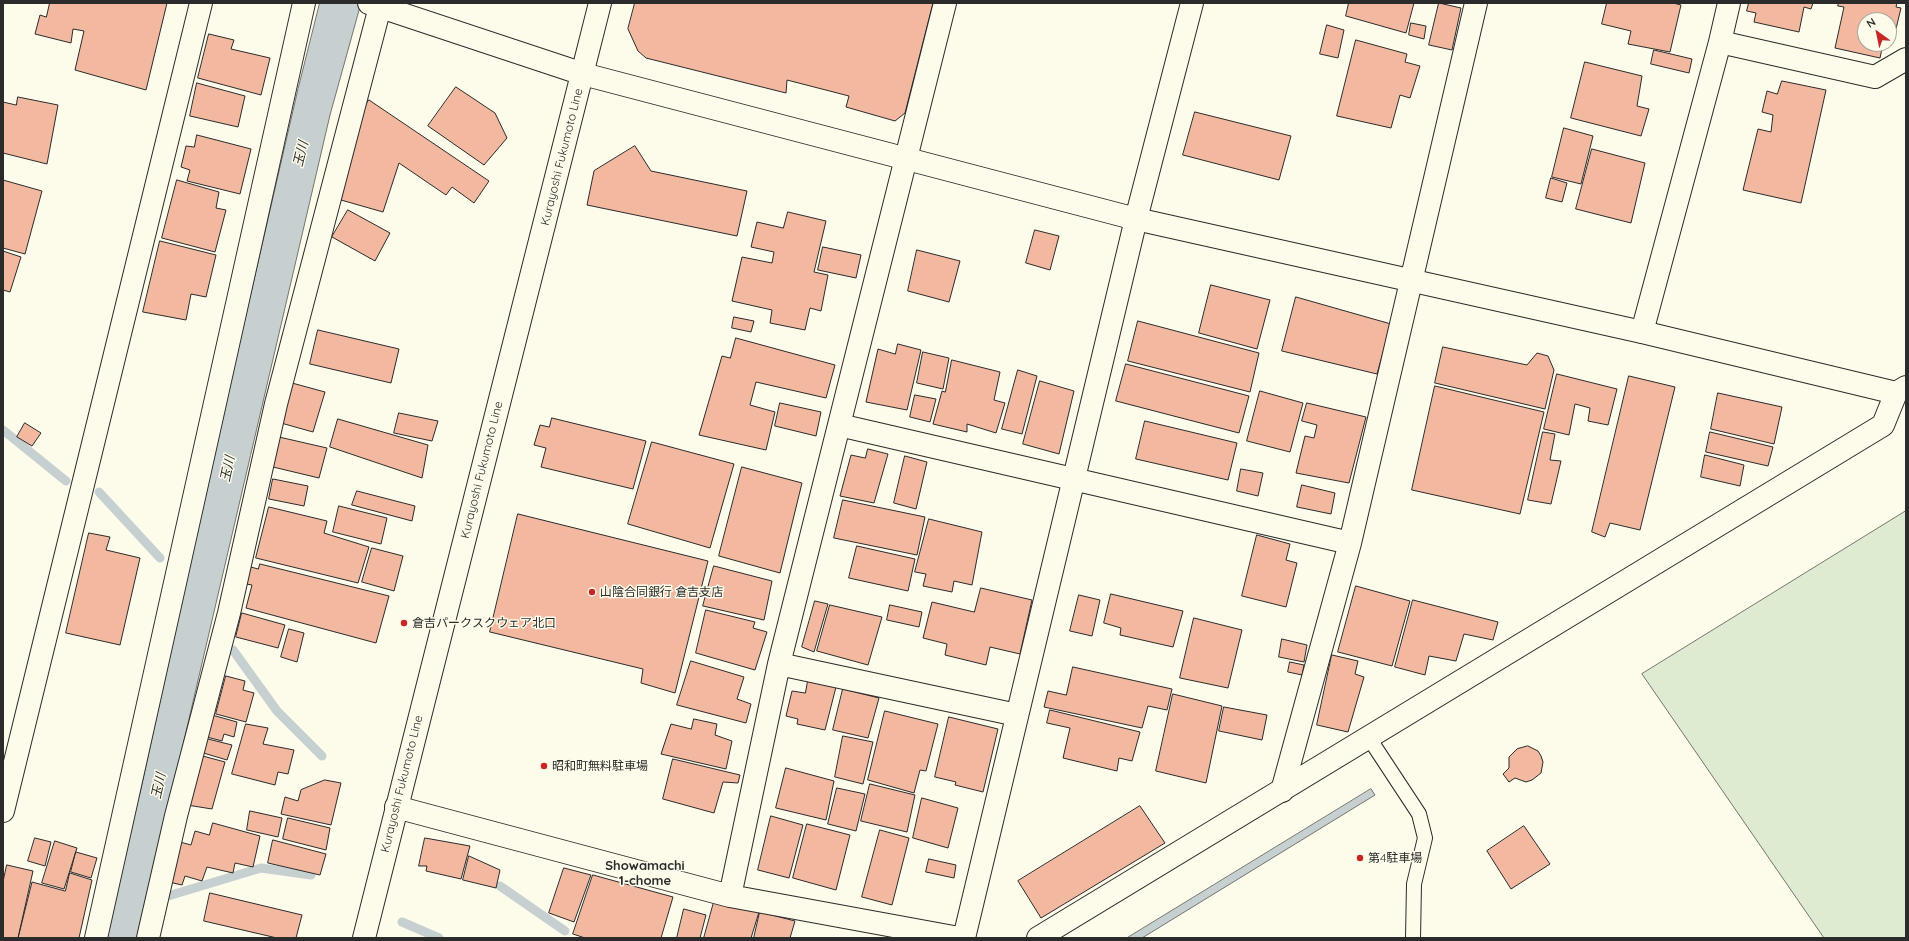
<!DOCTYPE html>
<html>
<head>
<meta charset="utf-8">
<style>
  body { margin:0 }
  #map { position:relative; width:1909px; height:941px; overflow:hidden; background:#fdfbea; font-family:Quicksand,sans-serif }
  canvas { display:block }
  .frame { position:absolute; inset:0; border:4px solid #2b2b2b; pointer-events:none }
  .north { position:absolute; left:1857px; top:12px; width:40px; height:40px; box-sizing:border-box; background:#fdfbea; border:1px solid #a9a89e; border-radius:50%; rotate:327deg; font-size:11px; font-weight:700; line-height:16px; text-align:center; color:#2b2b2b }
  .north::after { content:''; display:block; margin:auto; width:14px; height:18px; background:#c62828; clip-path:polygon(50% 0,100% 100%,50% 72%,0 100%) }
</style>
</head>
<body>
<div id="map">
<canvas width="1909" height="941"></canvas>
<div class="frame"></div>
<div class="north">N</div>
</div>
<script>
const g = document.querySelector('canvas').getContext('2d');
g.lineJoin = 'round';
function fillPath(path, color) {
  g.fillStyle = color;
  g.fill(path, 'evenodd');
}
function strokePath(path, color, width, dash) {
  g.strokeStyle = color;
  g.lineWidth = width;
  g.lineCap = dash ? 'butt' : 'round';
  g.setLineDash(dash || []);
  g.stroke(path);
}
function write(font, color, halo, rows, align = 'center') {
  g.font = font + ' Quicksand,"Noto Sans JP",sans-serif';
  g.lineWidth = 3;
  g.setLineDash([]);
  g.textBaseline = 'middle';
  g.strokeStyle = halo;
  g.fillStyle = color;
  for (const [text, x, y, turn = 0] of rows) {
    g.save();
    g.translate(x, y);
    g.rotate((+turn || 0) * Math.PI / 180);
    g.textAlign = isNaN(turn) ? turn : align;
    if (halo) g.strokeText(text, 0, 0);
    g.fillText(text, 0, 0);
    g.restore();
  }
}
const green = new Path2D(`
  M 1906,511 L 1906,938 L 1824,938 L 1642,674 Z`);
fillPath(green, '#deebd1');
strokePath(green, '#74746e', 1);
const water = new Path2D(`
  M 320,3 L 361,3 L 330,115 L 171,796 L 139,938 L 106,938 L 132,820 L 140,793 L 217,440 L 298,89 Z
  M 1371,789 L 1375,795 L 1142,938 L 1127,938 Z`);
fillPath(water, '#c7d0d0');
strokePath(water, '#74746e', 1);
strokePath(new Path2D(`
  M 3,430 L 66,481
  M 99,492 L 160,558
  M 233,650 L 277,711 L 322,756
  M 500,886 L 565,931
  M 168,896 L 261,868 L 311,875
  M 402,922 L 439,938`), '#c7d0d0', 9);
const building = new Path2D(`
  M 50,3 L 167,3 L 146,90 L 75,70 L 84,31 L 73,29 L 71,43 L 35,34 L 40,15 L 46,17 Z
  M 635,3 L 933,3 L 905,113 L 895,121 L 846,107 L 849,96 L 787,80 L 786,93 L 646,58 L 638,51 L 628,29 Z
  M 1349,3 L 1414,3 L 1406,33 L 1346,16 Z
  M 1439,3 L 1461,8 L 1452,50 L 1429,45 Z
  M 1607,3 L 1673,3 L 1681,5 L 1670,52 L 1628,44 L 1631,31 L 1602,24 Z
  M 1749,3 L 1813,3 L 1811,9 L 1804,7 L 1799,32 L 1754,22 L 1756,13 L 1747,11 Z
  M 1839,3 L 1897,3 L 1896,7 L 1901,8 L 1895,33 L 1889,32 L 1889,20 L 1865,20 L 1865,44 L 1883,44 L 1880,58 L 1835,48 L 1844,7 L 1838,6 Z
  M 1411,23 L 1426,26 L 1424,39 L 1409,35 Z
  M 1327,25 L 1344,30 L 1338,58 L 1320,54 Z
  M 209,34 L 234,40 L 231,49 L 270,58 L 261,95 L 198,78 Z
  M 1356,40 L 1407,54 L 1405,62 L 1420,66 L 1410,98 L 1400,95 L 1391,128 L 1337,116 Z
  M 1654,50 L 1692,59 L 1689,73 L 1651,64 Z
  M 1585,62 L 1642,76 L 1637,106 L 1649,109 L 1641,136 L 1571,118 Z
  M 1782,81 L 1826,90 L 1801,203 L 1743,190 L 1758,129 L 1771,132 L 1773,115 L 1762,112 L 1767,91 L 1777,94 Z
  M 197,83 L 245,96 L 238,127 L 190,116 Z
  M 456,87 L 495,113 L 507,138 L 484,165 L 428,126 Z
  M 18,97 L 58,105 L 47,164 L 3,153 L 3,102 L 16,105 Z
  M 369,100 L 489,181 L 474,203 L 452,187 L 446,195 L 399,163 L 383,212 L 341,200 L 357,120 Z
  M 1195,112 L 1291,136 L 1279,180 L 1183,155 Z
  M 1564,128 L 1593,136 L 1581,184 L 1552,177 Z
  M 197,135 L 251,149 L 240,194 L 187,181 L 190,170 L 181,167 L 186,146 L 194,147 Z
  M 635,146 L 651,171 L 747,191 L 737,236 L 587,205 L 594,171 Z
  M 1592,149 L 1645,163 L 1631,223 L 1576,209 Z
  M 1551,178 L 1567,183 L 1562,202 L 1546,198 Z
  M 3,180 L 42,191 L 25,254 L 3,248 Z
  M 177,180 L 219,192 L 216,208 L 226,210 L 215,252 L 162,238 Z
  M 348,210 L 390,233 L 375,261 L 332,237 Z
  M 788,212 L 826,221 L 814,272 L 828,275 L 821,311 L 810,308 L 805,330 L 770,323 L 772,310 L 732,301 L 742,257 L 772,263 L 774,252 L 751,247 L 757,222 L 783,228 Z
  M 1035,230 L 1059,236 L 1050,270 L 1026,263 Z
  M 160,241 L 216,255 L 206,297 L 191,294 L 186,320 L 143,312 Z
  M 823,247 L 861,255 L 856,278 L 818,270 Z
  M 917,250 L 960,261 L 949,302 L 908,291 Z
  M 3,251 L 21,257 L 10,292 L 3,290 Z
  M 1211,285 L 1270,300 L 1257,349 L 1199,333 Z
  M 1296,297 L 1391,324 L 1377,374 L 1282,351 Z
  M 734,317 L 754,321 L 751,332 L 732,328 Z
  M 1138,321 L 1259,353 L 1250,392 L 1128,361 Z
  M 318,330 L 399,349 L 391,383 L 310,364 Z
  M 736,338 L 835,365 L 826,398 L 756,382 L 750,405 L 775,412 L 766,450 L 699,435 L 722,356 L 730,358 Z
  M 898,344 L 921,350 L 907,410 L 866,402 L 878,349 L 895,354 Z
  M 1443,347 L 1527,365 L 1537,353 L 1548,356 L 1554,370 L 1545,409 L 1435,383 Z
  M 923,352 L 949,358 L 943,389 L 917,383 Z
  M 952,360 L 1000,372 L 994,400 L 1005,403 L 996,433 L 967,424 L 967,432 L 933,424 L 942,391 L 945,392 Z
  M 1126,364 L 1249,396 L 1239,433 L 1116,401 Z
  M 1018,370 L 1037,376 L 1022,434 L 1002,429 Z
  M 1557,374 L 1617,389 L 1608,425 L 1588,421 L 1590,408 L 1575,404 L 1569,435 L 1544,429 Z
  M 1629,376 L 1675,387 L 1640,530 L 1610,523 L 1605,537 L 1592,532 Z
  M 1040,381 L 1074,391 L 1059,454 L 1023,444 Z
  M 292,383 L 325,392 L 313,432 L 281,423 Z
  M 1435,386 L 1544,412 L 1520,514 L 1412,490 Z
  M 1260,391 L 1303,403 L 1290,452 L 1247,441 Z
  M 1718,393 L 1782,407 L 1774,444 L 1711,429 Z
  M 915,395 L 936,399 L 930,422 L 910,417 Z
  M 780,403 L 821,412 L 816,436 L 775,426 Z
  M 1307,403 L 1366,417 L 1349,483 L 1296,473 L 1305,436 L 1314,438 L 1317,425 L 1302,421 Z
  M 399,413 L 438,421 L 432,441 L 394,433 Z
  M 552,418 L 646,441 L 633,489 L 541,467 L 546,448 L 534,445 L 540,425 L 549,427 Z
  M 338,419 L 428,445 L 422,478 L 330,447 Z
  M 1145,421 L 1237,443 L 1228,480 L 1136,459 Z
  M 25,423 L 41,433 L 32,446 L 17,437 Z
  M 1543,432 L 1555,434 L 1550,460 L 1561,461 L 1551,504 L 1528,500 Z
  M 1710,432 L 1773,447 L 1768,466 L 1706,452 Z
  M 279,437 L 327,448 L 319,478 L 273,467 Z
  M 652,442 L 734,464 L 710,548 L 628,524 Z
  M 868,449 L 888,454 L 874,503 L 840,496 L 851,455 L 865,458 Z
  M 1705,455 L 1744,465 L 1740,486 L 1701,477 Z
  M 905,456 L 927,462 L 916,509 L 894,503 Z
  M 742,467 L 802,483 L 780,573 L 719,556 Z
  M 1241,469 L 1263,473 L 1258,496 L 1237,491 Z
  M 273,479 L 308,486 L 304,506 L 269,499 Z
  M 1302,485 L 1335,493 L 1331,514 L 1297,507 Z
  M 357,491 L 415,506 L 412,521 L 352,505 Z
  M 843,500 L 925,517 L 917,555 L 834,538 Z
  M 339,506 L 387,518 L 381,544 L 333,532 Z
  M 269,507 L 327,521 L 324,533 L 369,547 L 358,583 L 256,558 Z
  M 518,514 L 708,561 L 675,693 L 641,683 L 643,669 L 490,632 Z
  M 929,519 L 982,532 L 972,585 L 954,581 L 952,592 L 923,586 L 926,574 L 915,572 Z
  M 89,533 L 110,537 L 106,550 L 140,558 L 120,645 L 66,633 Z
  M 1257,535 L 1290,544 L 1286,560 L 1297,563 L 1286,607 L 1242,596 Z
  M 857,546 L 915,559 L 908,591 L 849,578 Z
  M 372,548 L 403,556 L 394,591 L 362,582 Z
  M 260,564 L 389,596 L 376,643 L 246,608 L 252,585 L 246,584 L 251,567 L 258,569 Z
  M 714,566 L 772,581 L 764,620 L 703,606 Z
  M 1356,586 L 1410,601 L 1392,666 L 1338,652 Z
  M 981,588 L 1032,600 L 1020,654 L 990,647 L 986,665 L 945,655 L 947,644 L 923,638 L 932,602 L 974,612 Z
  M 1111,594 L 1183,611 L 1173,647 L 1120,635 L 1121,628 L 1104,623 Z
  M 1079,595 L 1100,600 L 1092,636 L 1070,631 Z
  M 1413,600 L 1498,622 L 1493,640 L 1464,634 L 1456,661 L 1429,656 L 1425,675 L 1395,667 Z
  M 815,601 L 828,604 L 814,652 L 802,647 Z
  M 830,605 L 882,617 L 868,665 L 817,651 Z
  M 890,605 L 922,612 L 919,627 L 887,620 Z
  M 706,610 L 755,622 L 753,628 L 767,632 L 755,670 L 696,653 Z
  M 242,613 L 285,625 L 278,648 L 236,637 Z
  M 1194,618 L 1242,630 L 1228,688 L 1180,678 Z
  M 289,629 L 304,633 L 297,662 L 281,657 Z
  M 1282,639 L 1307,645 L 1304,662 L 1279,657 Z
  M 1332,655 L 1358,661 L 1355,674 L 1364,677 L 1348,732 L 1317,725 Z
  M 691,661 L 744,677 L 737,699 L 751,704 L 746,723 L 677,705 Z
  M 1290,662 L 1304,665 L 1302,675 L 1288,672 Z
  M 1073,667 L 1172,689 L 1167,710 L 1148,706 L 1142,728 L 1044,707 L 1048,691 L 1066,695 Z
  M 226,676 L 245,681 L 243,690 L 254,693 L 246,722 L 216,714 Z
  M 808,681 L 836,687 L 825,730 L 797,724 L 798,719 L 786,716 L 792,691 L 805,693 Z
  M 843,689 L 879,698 L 868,738 L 833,730 Z
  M 1173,694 L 1222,706 L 1206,783 L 1156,771 Z
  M 1224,707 L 1267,715 L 1262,740 L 1219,731 Z
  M 1050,710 L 1140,732 L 1132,761 L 1119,758 L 1117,771 L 1063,758 L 1070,728 L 1047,723 Z
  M 885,711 L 938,724 L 926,771 L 920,770 L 914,793 L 868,780 Z
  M 212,715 L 237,722 L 234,737 L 224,734 L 222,741 L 207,737 Z
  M 949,717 L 998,729 L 983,792 L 955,785 L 956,782 L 935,777 Z
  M 694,719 L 717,724 L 715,735 L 732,741 L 726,769 L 661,754 L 671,724 L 691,729 Z
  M 246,724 L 268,728 L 263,744 L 294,750 L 288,774 L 278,772 L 275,785 L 232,774 Z
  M 843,736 L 873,742 L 863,784 L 835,777 Z
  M 204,738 L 232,745 L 227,760 L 200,752 Z
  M 1528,746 L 1538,751 L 1541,756 L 1543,762 L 1541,773 L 1532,780 L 1526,782 L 1515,778 L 1509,782 L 1503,774 L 1509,768 L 1509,757 L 1517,749 Z
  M 199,755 L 225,762 L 212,809 L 187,805 Z
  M 673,759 L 740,775 L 738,783 L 723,782 L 714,813 L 663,799 Z
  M 786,768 L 834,781 L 826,820 L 776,808 Z
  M 325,780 L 341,783 L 331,825 L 281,814 L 285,797 L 298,801 L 301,790 Z
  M 870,784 L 915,795 L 907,832 L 861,821 Z
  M 837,788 L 865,794 L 856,831 L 828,824 Z
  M 922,798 L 958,808 L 948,848 L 913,838 Z
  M 1140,806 L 1165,843 L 1041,918 L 1018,881 Z
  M 250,811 L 282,818 L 278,837 L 247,830 Z
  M 771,816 L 803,825 L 789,878 L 758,870 Z
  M 288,818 L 330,828 L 326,850 L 283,839 Z
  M 213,823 L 260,836 L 253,867 L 235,863 L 233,873 L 207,867 L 202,881 L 185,876 L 182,885 L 169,882 L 180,842 L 191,845 L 195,831 L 209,835 Z
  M 807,824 L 850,835 L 836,890 L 793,878 Z
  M 1524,826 L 1550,864 L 1511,889 L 1487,851 Z
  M 880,830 L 909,838 L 892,905 L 862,897 Z
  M 35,838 L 51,842 L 45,866 L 28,861 Z
  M 425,838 L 470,846 L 461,879 L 426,871 L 427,866 L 419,866 Z
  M 273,840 L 326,854 L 320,875 L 268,863 Z
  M 55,841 L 77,848 L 64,889 L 42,883 Z
  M 76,852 L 97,858 L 91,878 L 71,872 Z
  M 469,856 L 500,870 L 496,888 L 463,880 Z
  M 929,859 L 956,865 L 954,878 L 926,872 Z
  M 7,865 L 33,871 L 18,938 L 3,938 L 3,882 Z
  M 564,868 L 591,875 L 574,922 L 549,913 Z
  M 70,873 L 92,880 L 79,938 L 18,938 L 32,882 L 65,891 Z
  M 593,875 L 673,897 L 661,938 L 585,938 L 573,934 Z
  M 210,893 L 302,915 L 296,938 L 277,938 L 204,921 Z
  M 714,902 L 759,912 L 751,938 L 704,938 Z
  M 684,909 L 706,915 L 700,938 L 677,938 Z
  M 760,912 L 795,921 L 790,938 L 754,938 Z`);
fillPath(building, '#f2b8a0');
strokePath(building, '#2b2b2b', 1);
const lane = new Path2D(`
  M 1369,738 L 1419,814 L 1425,838 L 1414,884 L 1413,938`);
const street = new Path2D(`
  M 1720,42 L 1875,77 L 1906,59
  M 1642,332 L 1720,42 L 1729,3
  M 839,425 L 1350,543
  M 779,664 L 1017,715
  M 1282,791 L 1350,543 L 1476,3
  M 396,807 L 730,896 L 959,938
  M 3,811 L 201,3
  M 730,896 L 779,664 L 945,3
  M 96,938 L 304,3
  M 148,938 L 176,816 L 229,613 L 276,404 L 381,3
  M 964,938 L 1136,219 L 1192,3`);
const secondary = new Path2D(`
  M 369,3 L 583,74 L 1136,219 L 1642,332 L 1896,393
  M 1038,938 L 1883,425 L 1896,393 L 1906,387`);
const primary = new Path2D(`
  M 364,938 L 600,3`);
strokePath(lane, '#2b2b2b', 16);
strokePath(street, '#2b2b2b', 24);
strokePath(secondary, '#2b2b2b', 24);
strokePath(primary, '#2b2b2b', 24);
strokePath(lane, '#fdfbea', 14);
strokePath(street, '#fdfbea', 22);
strokePath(secondary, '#fdfbea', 22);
strokePath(primary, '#fdfbea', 22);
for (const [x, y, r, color] of [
  [592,592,4,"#c62828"],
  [404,623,4,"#c62828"],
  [544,766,4,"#c62828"],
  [1360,858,4,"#c62828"]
]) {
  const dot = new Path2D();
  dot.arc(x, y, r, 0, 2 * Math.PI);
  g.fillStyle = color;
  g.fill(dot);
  strokePath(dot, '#fdfbea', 1.5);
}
write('12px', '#2b2b2b', '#fdfbea', [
  ["Kurayoshi Fukumoto Line",562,157,-76],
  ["Kurayoshi Fukumoto Line",482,470,-76],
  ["Kurayoshi Fukumoto Line",402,784,-76]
]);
write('12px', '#2b2b2b', '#fdfbea', [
  ["山陰合同銀行 倉吉支店",600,592],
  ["倉吉パークスクウェア北口",412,623],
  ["昭和町無料駐車場",552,766],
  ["第4駐車場",1368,858]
], 'left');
write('italic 13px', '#2b2b2b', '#fdfbea', [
  ["玉川",301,154,-76],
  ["玉川",228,469,-78],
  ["玉川",159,786,-78]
]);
write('bold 13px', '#2b2b2b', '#fdfbea', [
  ["Showamachi",645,866],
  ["1-chome",645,881]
]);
</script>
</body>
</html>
